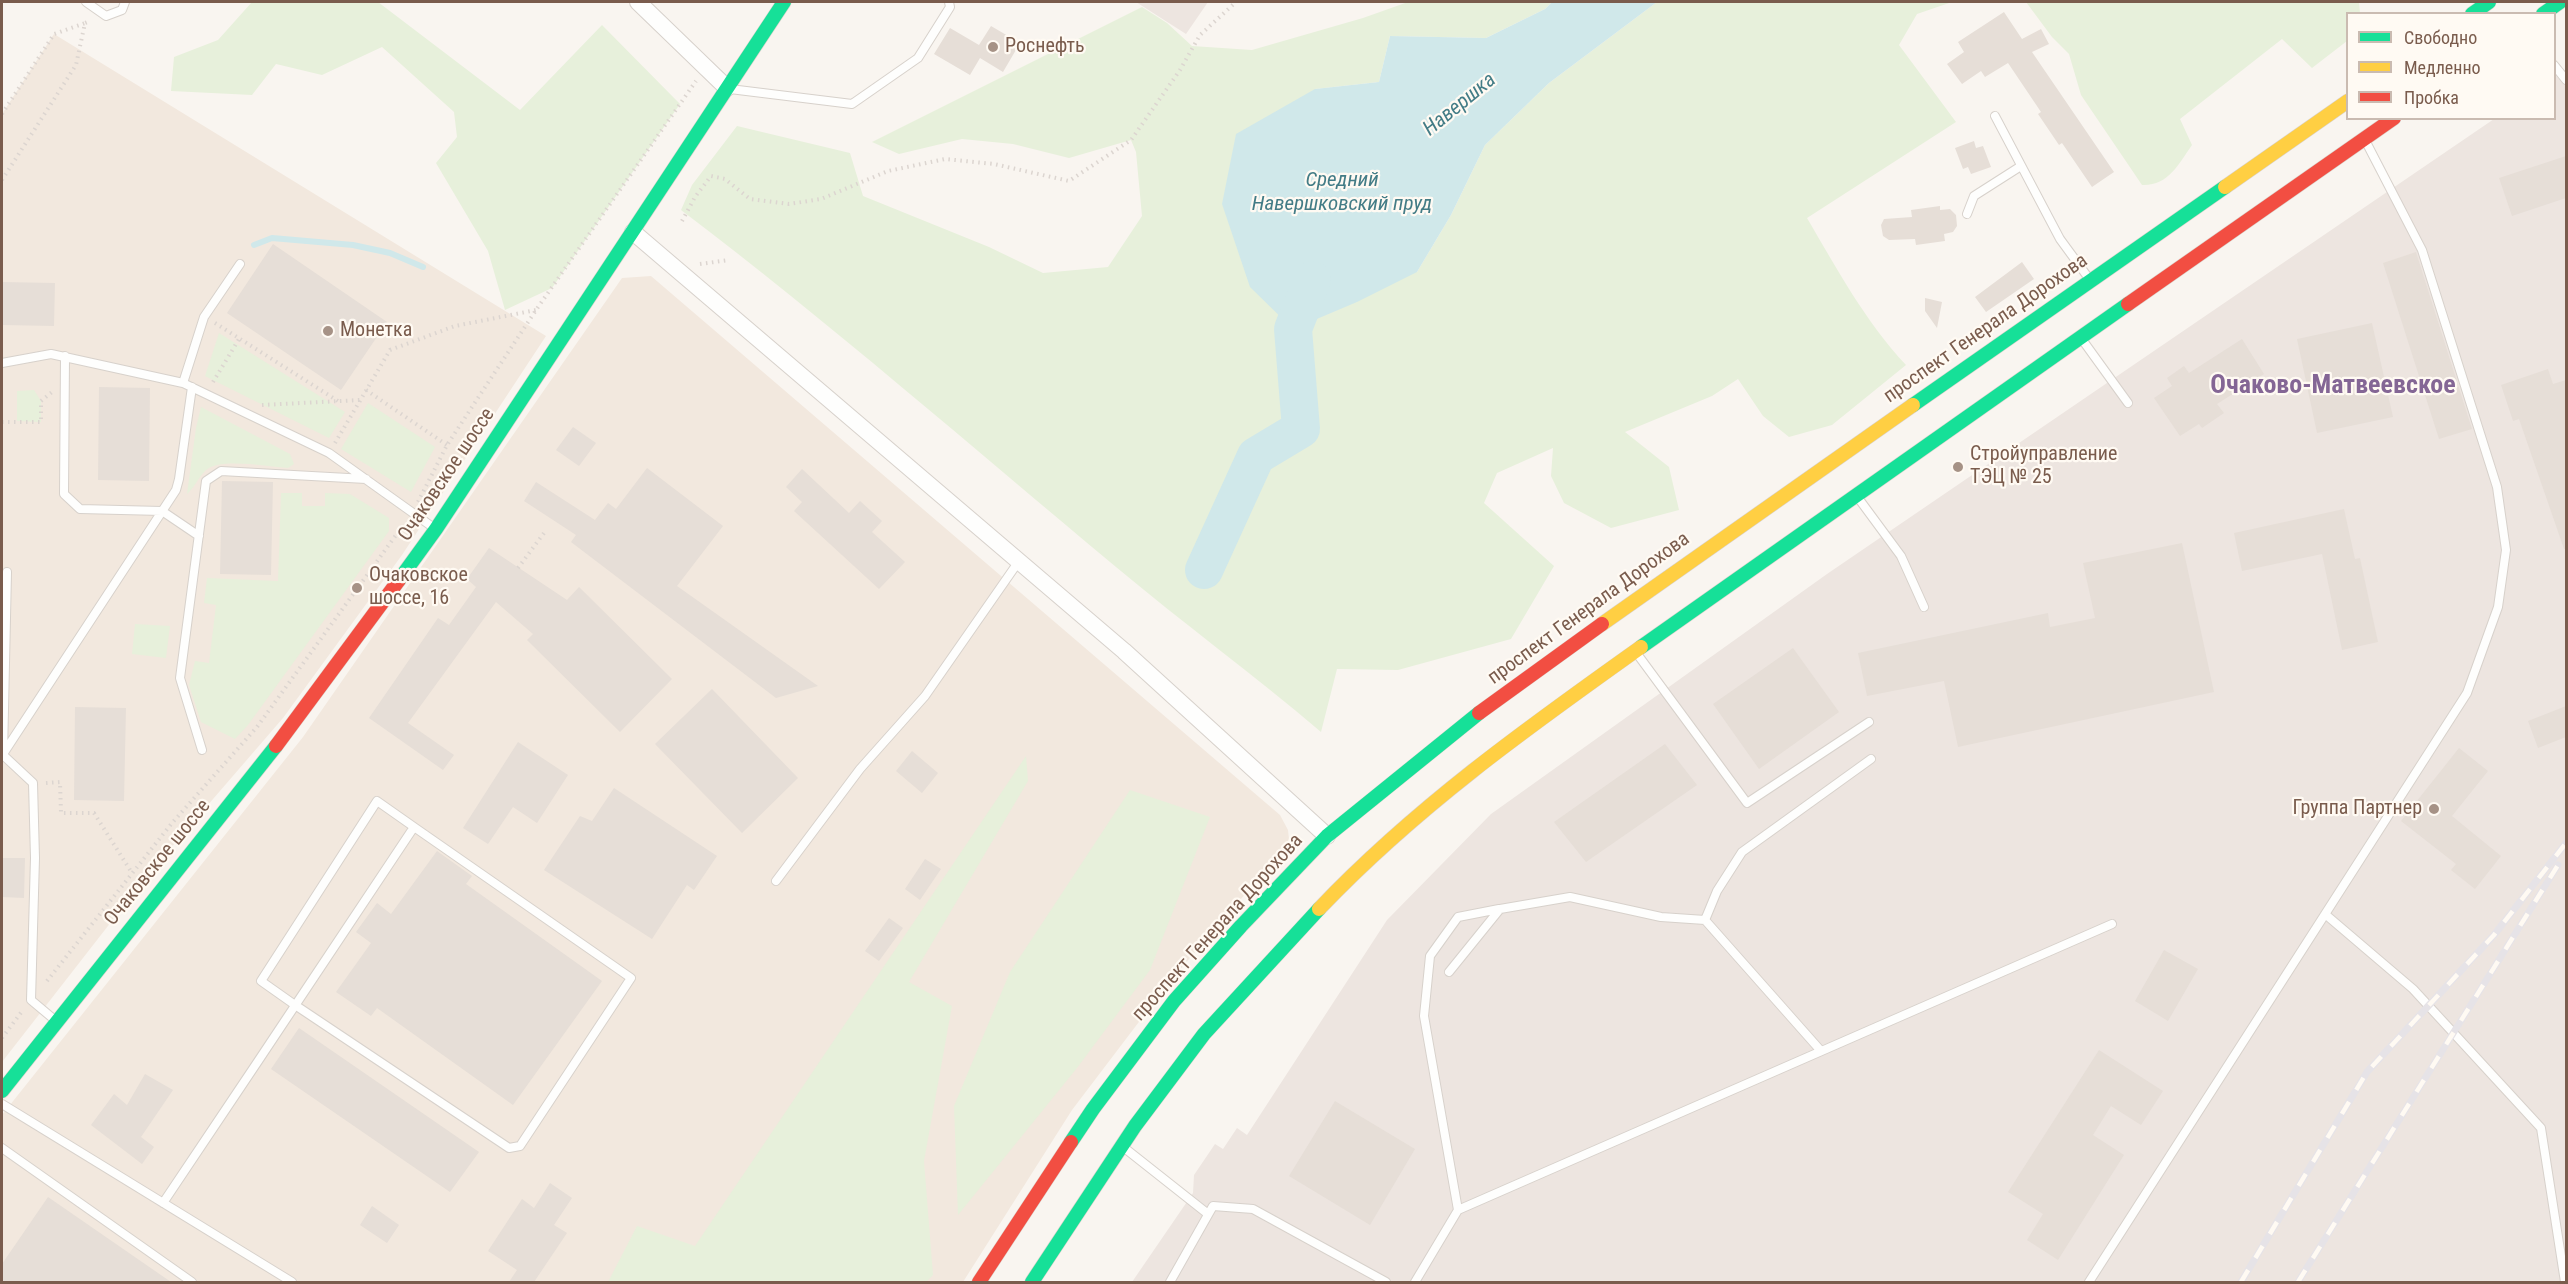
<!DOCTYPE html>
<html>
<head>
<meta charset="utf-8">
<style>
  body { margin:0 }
  #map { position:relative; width:2568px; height:1284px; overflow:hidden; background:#f9f5f0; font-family:"Roboto Condensed",sans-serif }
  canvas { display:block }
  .frame { position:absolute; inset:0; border:3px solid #7a5c4d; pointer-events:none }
  .legend { position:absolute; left:2346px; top:12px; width:210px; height:108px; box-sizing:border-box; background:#fffaf3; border:2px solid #cabbb1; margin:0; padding:8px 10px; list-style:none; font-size:18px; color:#7a5c4d }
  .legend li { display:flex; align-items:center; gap:12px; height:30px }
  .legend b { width:30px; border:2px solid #cabbb1 }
</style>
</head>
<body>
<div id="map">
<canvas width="2568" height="1284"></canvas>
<div class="frame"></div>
<ul class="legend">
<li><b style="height:8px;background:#16e098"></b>Свободно</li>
<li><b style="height:8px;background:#ffcf43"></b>Медленно</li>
<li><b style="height:8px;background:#f24e42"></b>Пробка</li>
</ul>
</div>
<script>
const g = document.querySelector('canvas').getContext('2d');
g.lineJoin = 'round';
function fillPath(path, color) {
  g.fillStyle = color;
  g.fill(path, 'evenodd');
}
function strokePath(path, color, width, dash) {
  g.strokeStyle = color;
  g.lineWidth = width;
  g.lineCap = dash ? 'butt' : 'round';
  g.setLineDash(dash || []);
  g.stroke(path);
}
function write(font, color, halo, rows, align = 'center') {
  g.font = font + ' "Roboto Condensed",sans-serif';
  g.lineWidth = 4.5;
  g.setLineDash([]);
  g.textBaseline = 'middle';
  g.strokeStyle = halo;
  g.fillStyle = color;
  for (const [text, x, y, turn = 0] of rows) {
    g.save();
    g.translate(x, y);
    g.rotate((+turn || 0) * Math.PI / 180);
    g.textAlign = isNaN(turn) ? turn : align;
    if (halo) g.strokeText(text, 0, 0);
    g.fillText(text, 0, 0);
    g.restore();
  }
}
fillPath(new Path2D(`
  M 54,34 L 546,336 L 402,555 L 283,718 L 150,872 L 2,1062 L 2,114 Z
  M 651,276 L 1280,815 L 1288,830 L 1289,839 L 1285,848 L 1170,981 L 1072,1110 L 963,1282 L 2,1282 L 2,1115 L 303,737 L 622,278 Z`), '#f2e8de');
fillPath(new Path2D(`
  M 1136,2 L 1208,2 L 1186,34 Z
  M 2566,69 L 2566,1282 L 1132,1282 L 1193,1193 L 1194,1175 L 1215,1144 L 1223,1149 L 1237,1128 L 1247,1135 L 1387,920 L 1491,814 L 1827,574 L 2494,119 L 2554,118 L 2555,77 Z`), '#ede5e0');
fillPath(new Path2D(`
  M 252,2 L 378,2 L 520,110 L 602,25 L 680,104 L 552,288 L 505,310 L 488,251 L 436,163 L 457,137 L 454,112 L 382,47 L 322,75 L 276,64 L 252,95 L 171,91 L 174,57 L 218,40 Z
  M 1408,2 L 1552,2 L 1545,9 L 1486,38 L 1390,36 L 1379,82 L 1315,89 L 1417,272 L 1451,215 L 1485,145 L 1549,83 L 1657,2 L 1952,2 L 1917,14 L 1899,45 L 1956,122 L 1807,218 C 1837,269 1865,321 1906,365 L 1832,425 L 1789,437 L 1763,416 L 1738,379 L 1712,396 L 1625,432 L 1669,467 L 1679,510 L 1611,528 L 1564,503 L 1551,476 L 1553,448 L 1497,473 L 1484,503 L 1554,566 L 1511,639 L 1398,670 L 1337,669 L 1321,732 C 1254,675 1183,623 1116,567 C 972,447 830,323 681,210 L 692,185 L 737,126 L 850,153 L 863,196 L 989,247 L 1043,273 L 1108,267 L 1142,216 L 1136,152 L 1131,140 L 1069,158 L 1013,144 L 962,139 L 899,154 L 872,142 L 1142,7 L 1167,23 L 1192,46 L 1252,50 L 1363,18 Z
  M 2026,2 L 2359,2 L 2360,13 L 2348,14 L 2347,41 L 2312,68 L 2282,39 L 2180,119 L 2192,145 C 2178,165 2168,186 2142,185 L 2081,95 L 2069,54 L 2052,37 Z
  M 219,333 L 345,412 L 329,438 L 205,376 Z
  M 34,390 L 41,401 L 41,422 L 17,421 L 17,391 Z
  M 368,403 L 435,447 L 411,492 L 341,449 Z
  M 201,407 L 290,454 L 294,464 L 288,468 C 268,467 219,457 205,471 C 198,478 195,487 187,494 L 196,428 Z
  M 281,493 L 302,493 L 302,506 L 325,506 L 325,493 L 350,494 L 389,518 L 389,531 L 248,725 L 235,739 L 201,722 L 189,685 L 195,661 L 209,663 L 216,605 L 204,603 L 207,578 L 278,581 Z
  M 135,624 L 170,626 L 166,658 L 132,654 Z
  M 1026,756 L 1028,781 L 909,982 L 952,1006 L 924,1161 L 933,1275 L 926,1282 L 608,1282 L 637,1226 L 695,1246 Z
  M 1130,790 L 1210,817 L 1150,970 L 1077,1068 L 958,1215 L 954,1106 L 1010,972 Z`), '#e7f0db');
fillPath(new Path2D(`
  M 1552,2 L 1657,2 L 1549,83 L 1485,145 L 1451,215 L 1417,272 L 1357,302 L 1293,329 L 1250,287 L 1222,204 L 1236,134 L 1315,89 L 1379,82 L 1390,36 L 1486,38 L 1545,9 Z`), '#d0e8ea');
strokePath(new Path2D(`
  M 254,245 L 272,238 L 353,245 L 390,253 L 423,267`), '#d0e8ea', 6);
strokePath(new Path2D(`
  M 1204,570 L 1256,456 L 1301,429 L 1293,329 L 1312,280`), '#d0e8ea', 38);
fillPath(new Path2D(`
  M 2004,12 L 2022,39 L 2041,29 L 2049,44 L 2032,52 L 2114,172 L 2092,187 L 2062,143 L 2059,145 L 2038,114 L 2041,112 L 2008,63 L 1985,77 L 1981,71 L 1962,84 L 1947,64 L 1964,52 L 1958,42 Z
  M 991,26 L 1020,43 L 1003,72 L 980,58 L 970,75 L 934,54 L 950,28 L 979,45 Z
  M 1974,141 L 1976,148 L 1983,146 L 1991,167 L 1971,174 L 1968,167 L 1963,169 L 1955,148 Z
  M 2566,156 L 2566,198 L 2512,216 L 2499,178 Z
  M 1940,206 L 1940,210 L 1950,209 L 1956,215 L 1957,226 L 1953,232 L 1944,234 L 1945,241 L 1916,245 L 1915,239 L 1889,240 L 1883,236 L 1881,225 L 1884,219 L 1912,217 L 1911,210 Z
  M 273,244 L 387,322 L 341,390 L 227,313 Z
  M 2416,252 L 2472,429 L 2439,439 L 2383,263 Z
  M 2022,262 L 2034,279 L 1986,312 L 1975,297 Z
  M 2,282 L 55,283 L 54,326 L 2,325 Z
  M 1925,298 L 1942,302 L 1937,328 L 1925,311 Z
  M 2372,323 L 2393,417 L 2317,433 L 2297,339 Z
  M 2242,339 L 2264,374 L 2217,404 L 2224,413 L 2202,428 L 2199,424 L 2180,436 L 2154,398 L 2172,386 L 2167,378 L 2184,366 L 2189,373 Z
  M 2548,369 L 2553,384 L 2566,380 L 2566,549 L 2564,549 L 2519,419 L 2513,421 L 2501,385 Z
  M 99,387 L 150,388 L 149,481 L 98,480 Z
  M 573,427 L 596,443 L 579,466 L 556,450 Z
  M 647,468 L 723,526 L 677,586 L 818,686 L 776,698 L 571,542 L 576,535 L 524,501 L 536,482 L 595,520 L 608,503 L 616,509 Z
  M 802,469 L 849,513 L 860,501 L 882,521 L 872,532 L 905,562 L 879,589 L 794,511 L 802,502 L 786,487 Z
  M 222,481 L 273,482 L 271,575 L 220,574 Z
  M 2344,509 L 2355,559 L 2360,558 L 2378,642 L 2342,650 L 2322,554 L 2242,571 L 2234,533 Z
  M 2182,543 L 2214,692 L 1958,747 L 1944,681 L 1867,696 L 1858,653 L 2048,613 L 2050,627 L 2095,618 L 2083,563 Z
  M 489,548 L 567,600 L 579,587 L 672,679 L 620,732 L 527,640 L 533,634 L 496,602 L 408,723 L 454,755 L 443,770 L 369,718 L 438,618 L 449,625 L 476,587 L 467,579 Z
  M 1793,648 L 1839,712 L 1759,769 L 1713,704 Z
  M 712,689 L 798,778 L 742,833 L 655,744 Z
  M 2566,706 L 2566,737 L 2538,748 L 2528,721 Z
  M 75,707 L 126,708 L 124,801 L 74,800 Z
  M 518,742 L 568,775 L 537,823 L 513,807 L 488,844 L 463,828 Z
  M 1665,744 L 1697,785 L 1586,862 L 1554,822 Z
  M 2459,748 L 2488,771 L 2452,816 L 2501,856 L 2475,889 L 2451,870 L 2456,864 L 2401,821 Z
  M 912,751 L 938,773 L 922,793 L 896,771 Z
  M 614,788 L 717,856 L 694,890 L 687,885 L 652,939 L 544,870 L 580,816 L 592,821 Z
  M 437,851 L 472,876 L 466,884 L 602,981 L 513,1105 L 377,1008 L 371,1016 L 336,992 L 371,943 L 356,932 L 377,903 L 391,914 Z
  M 2,858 L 25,858 L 24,898 L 2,897 Z
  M 925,859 L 941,869 L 920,900 L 905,889 Z
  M 889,918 L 903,928 L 879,961 L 865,951 Z
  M 2164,950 L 2198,969 L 2168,1021 L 2135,1001 Z
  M 299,1028 L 479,1152 L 450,1192 L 271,1069 Z
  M 2099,1050 L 2163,1091 L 2141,1125 L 2111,1106 L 2093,1135 L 2124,1155 L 2058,1260 L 2027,1240 L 2043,1214 L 2008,1192 Z
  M 145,1074 L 173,1090 L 141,1137 L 154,1147 L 142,1164 L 91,1125 L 114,1094 L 127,1105 Z
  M 1335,1101 L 1415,1149 L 1370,1225 L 1289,1176 Z
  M 550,1183 L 572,1198 L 554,1225 L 567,1233 L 534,1282 L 509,1282 L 517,1270 L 488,1251 L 522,1199 L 534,1208 Z
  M 48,1197 L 171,1282 L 2,1282 L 2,1264 Z
  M 372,1206 L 399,1225 L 387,1243 L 360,1225 Z`), '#e6ded7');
const lane = new Path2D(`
  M 86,2 L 106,16 L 122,10 L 125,2
  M 2554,65 L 2566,80
  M 730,89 L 852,104 L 918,58 L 950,7 L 949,2
  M 1995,116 L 2060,239 L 2090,280
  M 1967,214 L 1974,196 L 2021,166
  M 2081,338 L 2128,403
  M 65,356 L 64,494 L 80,509 L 162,511 L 199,536
  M 2,363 L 51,354 L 183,383 L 329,453 L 434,528
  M 183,383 L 204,317 L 240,264
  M 1856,495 L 1901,556 L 1924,607
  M 7,572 L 3,755 L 33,783 L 35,858 L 31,1000 L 56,1021
  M 1635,651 L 1747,803 L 1869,722
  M 202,750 L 180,678 L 206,481 L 221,471 L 366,479
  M 3,754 L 176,490 L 179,479 L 192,387
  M 776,881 L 860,769 L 925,696 L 1019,561
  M 2325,914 L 2413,989 L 2541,1128 L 2565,1282
  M 1705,920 L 1717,891 L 1742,852 L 1871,759
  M 1449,972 L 1500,909 L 1570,897 L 1661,917 L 1705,920 L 1821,1051
  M 2,1104 L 292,1282
  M 1122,1146 L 1208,1214
  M 2,1148 L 192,1282
  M 163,1203 C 247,1078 331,952 414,827 L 631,978 L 520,1146 L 509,1148 L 295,1005 L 261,981 L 377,801 L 414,827
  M 1458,1210 L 1424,1016 L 1430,956 L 1458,917 L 1499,909
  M 1170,1282 L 1213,1206 L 1253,1209 L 1386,1282
  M 1415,1282 L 1458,1210 L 2112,924
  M 2089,1282 L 2467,693 L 2498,607 L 2506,550 L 2497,487 L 2422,250 L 2365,140`);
const street = new Path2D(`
  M 638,2 L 727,88
  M 633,232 L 1124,651 L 1327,836`);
const fast = new Path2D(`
  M 2472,14 L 2489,2
  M 2543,14 L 2560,2
  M 1913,405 L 2225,187
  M 399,580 L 436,529 L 784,2
  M 1641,647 L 2128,304
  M 2,1091 L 276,746
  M 1071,1142 L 1093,1109 L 1174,1001 L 1241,926 L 1327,836 L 1479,713
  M 1032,1282 L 1135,1126 L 1204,1034 L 1319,909`);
const slow = new Path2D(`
  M 2225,187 L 2348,101
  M 1602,624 L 1913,405
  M 1319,909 C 1415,808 1527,728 1641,647`);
const jam = new Path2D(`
  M 2128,304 L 2394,118
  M 1479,713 L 1602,624
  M 276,746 L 399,580
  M 979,1282 L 1071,1142`);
strokePath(lane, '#d7d1cb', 10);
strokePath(street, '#d7d1cb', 18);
strokePath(fast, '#d9d2cb', 15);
strokePath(slow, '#d9d2cb', 15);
strokePath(jam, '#d9d2cb', 15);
strokePath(new Path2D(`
  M 2,114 L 54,34 L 85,23
  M 2,180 L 76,65 L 85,23 L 90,21
  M 682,221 L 695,197 L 711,176 L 725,179 L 750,199 L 789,204 L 821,199 L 888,171 L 945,159 L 994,164 L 1069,181 L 1131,140 L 1180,70 L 1200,35 L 1236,2
  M 700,264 L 729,260
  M 215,323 L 338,401
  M 213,382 L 239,339
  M 366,390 L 447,445
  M 262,405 L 360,400
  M 2,422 L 41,422 L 41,401 L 52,392
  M 335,443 L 390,350 L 455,326 L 536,310
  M 418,502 L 447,445 L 536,310 L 696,81
  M 518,568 L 544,533
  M 46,783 L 60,782 L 61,813 L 94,813 L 132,873
  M 47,981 L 172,823 L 257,727 L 404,524
  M 2,1038 L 23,1010`), '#dcd5d0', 4, [1.5, 4.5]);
strokePath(lane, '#fefefd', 8);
strokePath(street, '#fefefd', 16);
strokePath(fast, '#16e098', 14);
strokePath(slow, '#ffcf43', 14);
strokePath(jam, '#f24e42', 14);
const rail = new Path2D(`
  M 2241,1282 L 2367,1072 L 2494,935 L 2566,843
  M 2298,1282 L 2558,865`);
strokePath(rail, '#e6e3e7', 7);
strokePath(rail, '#fffaf3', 4.5, [14]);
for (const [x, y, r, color] of [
  [993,47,6,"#a69286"],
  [328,331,6,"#a69286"],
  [1958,467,6,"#a69286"],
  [357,588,6,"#a69286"],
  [2434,809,6,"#a69286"]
]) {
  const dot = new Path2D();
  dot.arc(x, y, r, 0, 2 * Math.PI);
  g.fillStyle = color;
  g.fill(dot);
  strokePath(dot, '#fffaf3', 2);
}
write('20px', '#7a5c4d', '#fffaf3', [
  ["Роснефть",1005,47],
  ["Монетка",340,331],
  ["Стройуправление",1970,455],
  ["ТЭЦ № 25",1970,478],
  ["Очаковское",369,576],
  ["шоссе, 16",369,599],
  ["Группа Партнер",2422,809,"right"]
], 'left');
write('20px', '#7a5c4d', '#fffaf3', [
  ["проспект Генерала Дорохова",1986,329,-35],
  ["Очаковское шоссе",447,475,-56],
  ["проспект Генерала Дорохова",1589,609,-36],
  ["Очаковское шоссе",158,863,-51],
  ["проспект Генерала Дорохова",1218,928,-48]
]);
write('italic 21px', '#437c86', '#fffaf3', [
  ["Навершка",1460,105,-39],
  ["Средний",1342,181],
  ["Навершковский пруд",1342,205]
]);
write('bold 26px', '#846695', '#fffaf3', [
  ["Очаково-Матвеевское",2333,386]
]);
</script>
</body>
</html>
